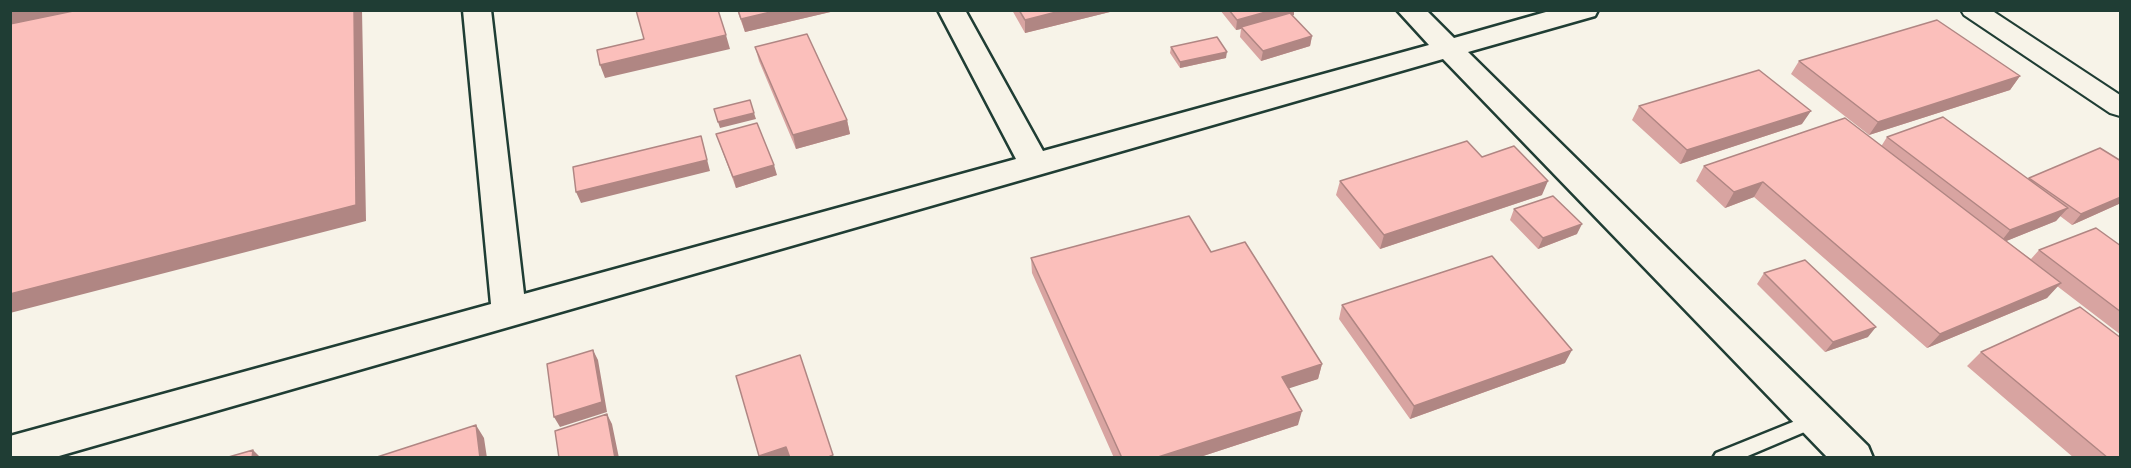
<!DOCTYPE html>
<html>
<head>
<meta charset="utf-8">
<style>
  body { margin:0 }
  #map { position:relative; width:2131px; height:468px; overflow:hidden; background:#f7f3e8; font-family:"Patrick Hand",sans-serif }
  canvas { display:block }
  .frame { position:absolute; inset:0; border:12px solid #1f3d34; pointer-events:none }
</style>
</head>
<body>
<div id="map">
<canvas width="2131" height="468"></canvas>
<div class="frame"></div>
</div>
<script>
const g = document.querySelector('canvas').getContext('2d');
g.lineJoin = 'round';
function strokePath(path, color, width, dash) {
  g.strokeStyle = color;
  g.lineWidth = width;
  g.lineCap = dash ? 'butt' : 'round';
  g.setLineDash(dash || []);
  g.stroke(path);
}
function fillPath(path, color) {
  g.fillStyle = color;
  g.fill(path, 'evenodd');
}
const lane = new Path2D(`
  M 1815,413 L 1821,415 L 1824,420 L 1821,425 L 1743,458 L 1713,458 L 1716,453 Z`);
const street = new Path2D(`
  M 1961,10 L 1991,10 L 2120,95 L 2120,116 L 2110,113 L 1964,15 Z`);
const secondary = new Path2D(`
  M 463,10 L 491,10 L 524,294 L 1016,159 L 938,10 L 965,10 L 1043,151 L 1429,45 L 1397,10 L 1426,10 L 1454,38 L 1553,10 L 1598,10 L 1595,16 L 1468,52 L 1868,446 L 1873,458 L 1828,458 L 1443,59 L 52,458 L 10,458 L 10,436 L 491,304 Z`);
strokePath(lane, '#1f3d34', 5);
strokePath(street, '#1f3d34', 4);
strokePath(secondary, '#1f3d34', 5);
fillPath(lane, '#f7f3e8');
fillPath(street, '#f7f3e8');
fillPath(secondary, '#f7f3e8');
fillPath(new Path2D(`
  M 737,10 L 839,10 L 745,32 Z
  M 1012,10 L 1118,10 L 1025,33 Z
  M 1220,10 L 1294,10 L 1294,15 L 1292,15 L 1312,36 L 1310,46 L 1261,61 L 1240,37 L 1241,29 L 1236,30 Z
  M 755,47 L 847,120 L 850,134 L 796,149 L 759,61 Z
  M 1171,47 L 1226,58 L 1180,68 L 1170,53 Z
  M 1799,61 L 2020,76 L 2010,90 L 1869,135 L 1791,74 Z
  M 1639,106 L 1802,124 L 1680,164 L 1632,120 Z
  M 716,134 L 777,175 L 736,188 Z
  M 1887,137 L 2028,179 L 2029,178 L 2121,161 L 2121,203 L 2072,225 L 2060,216 L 2056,221 L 2006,241 L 2031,259 L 2039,250 L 2121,246 L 2121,335 L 2057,286 L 2047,298 L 1927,348 L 1754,197 L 1725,208 L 1696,181 L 1704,166 L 1882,145 Z
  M 1482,157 L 1542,195 L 1380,249 L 1336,195 L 1340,181 Z
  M 1514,209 L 1577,234 L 1538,249 L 1510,220 Z
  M 1211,252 L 1322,364 L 1318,379 L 1288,388 L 1298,425 L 1197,458 L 1114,458 L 1032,273 L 1031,258 Z
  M 1764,273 L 1868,337 L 1825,352 L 1757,284 Z
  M 1342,305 L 1565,363 L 1410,419 L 1339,319 Z
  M 1981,352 L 2121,458 L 2074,458 L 1967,366 Z`), '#d8a4a1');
fillPath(new Path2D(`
  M 15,10 L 102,10 L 10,29 L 10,11 Z
  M 354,10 L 362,10 L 366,221 L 10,313 L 10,294 Z
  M 779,10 L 839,10 L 745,32 L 741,19 Z
  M 1064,10 L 1118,10 L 1025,33 L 1025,20 Z
  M 1273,10 L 1294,10 L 1294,15 L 1242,28 L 1241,27 L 1241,29 L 1236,30 L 1237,20 Z
  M 726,35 L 730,49 L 605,78 L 600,65 Z
  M 1312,36 L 1310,46 L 1261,61 L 1263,51 Z
  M 1227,52 L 1226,58 L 1180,68 L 1180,62 Z
  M 2020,76 L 2010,90 L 1869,135 L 1878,122 Z
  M 1811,111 L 1802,124 L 1680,164 L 1687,150 Z
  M 754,113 L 756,119 L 720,128 L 718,122 Z
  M 847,120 L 850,134 L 796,149 L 793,135 Z
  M 701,136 L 710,171 L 581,203 L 576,192 Z
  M 774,165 L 777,175 L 736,188 L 733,177 Z
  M 1548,181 L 1542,195 L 1380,249 L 1384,235 Z
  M 1763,182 L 1754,197 L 1725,208 L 1734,192 Z
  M 2121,197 L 2121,203 L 2072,225 L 2081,214 Z
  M 2068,208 L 2056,221 L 1999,244 L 2010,230 Z
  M 1582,224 L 1577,234 L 1538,249 L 1543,238 Z
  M 2061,283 L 2047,298 L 1927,348 L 1940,334 Z
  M 1876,327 L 1868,337 L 1825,352 L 1833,342 Z
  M 593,350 L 598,360 L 607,412 L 560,427 L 554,417 Z
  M 1572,350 L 1565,363 L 1410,419 L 1414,406 Z
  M 1322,364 L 1318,379 L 1278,392 L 1282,377 Z
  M 1302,411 L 1298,425 L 1197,458 L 1155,458 Z
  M 607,414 L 612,424 L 619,458 L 615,458 Z
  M 476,425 L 484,438 L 487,458 L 480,458 Z
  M 786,447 L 790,456 L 786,458 L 759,458 L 759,456 Z
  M 253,450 L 261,458 L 252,458 Z`), '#b08683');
const building = new Path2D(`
  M 78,10 L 354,10 L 356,205 L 10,294 L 10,24 Z
  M 636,10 L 718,10 L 726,35 L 600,65 L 597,50 L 644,39 Z
  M 738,10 L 779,10 L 741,19 Z
  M 1019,10 L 1064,10 L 1025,20 Z
  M 1229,10 L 1273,10 L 1237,20 Z
  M 1290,13 L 1312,36 L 1263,51 L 1241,27 Z
  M 1937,20 L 2020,76 L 1878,122 L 1799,61 Z
  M 807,34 L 847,120 L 793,135 L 755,47 Z
  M 1217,37 L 1227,52 L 1180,62 L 1171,47 Z
  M 1759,70 L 1811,111 L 1687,150 L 1639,106 Z
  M 750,100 L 754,113 L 718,122 L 714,109 Z
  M 1943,117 L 2068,208 L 2010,230 L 1887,137 Z
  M 1845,118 L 2061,283 L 1940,334 L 1763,182 L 1734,192 L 1704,166 Z
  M 757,123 L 774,165 L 733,177 L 716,134 Z
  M 701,136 L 707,160 L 576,192 L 573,167 Z
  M 1467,141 L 1482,157 L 1514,146 L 1548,181 L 1384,235 L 1340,181 Z
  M 2100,148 L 2121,161 L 2121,197 L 2081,214 L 2029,178 Z
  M 1553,196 L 1582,224 L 1543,238 L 1514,209 Z
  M 1189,216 L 1211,252 L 1245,242 L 1322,364 L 1282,377 L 1302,411 L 1155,458 L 1122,458 L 1031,258 Z
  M 2096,228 L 2121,246 L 2121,312 L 2039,250 Z
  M 1492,256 L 1572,350 L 1414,406 L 1342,305 Z
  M 1805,260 L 1876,327 L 1833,342 L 1764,273 Z
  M 2080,307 L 2121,338 L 2121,458 L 2108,458 L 1981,352 Z
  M 593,350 L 602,402 L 554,417 L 547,364 Z
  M 800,355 L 833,455 L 826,458 L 790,458 L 786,447 L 759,456 L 736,376 Z
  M 607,414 L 615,458 L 559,458 L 555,431 Z
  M 476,425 L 480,458 L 374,458 Z
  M 253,450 L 252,458 L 225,458 Z`);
fillPath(building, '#fbbfbb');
strokePath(building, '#b08683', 1.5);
</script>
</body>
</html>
